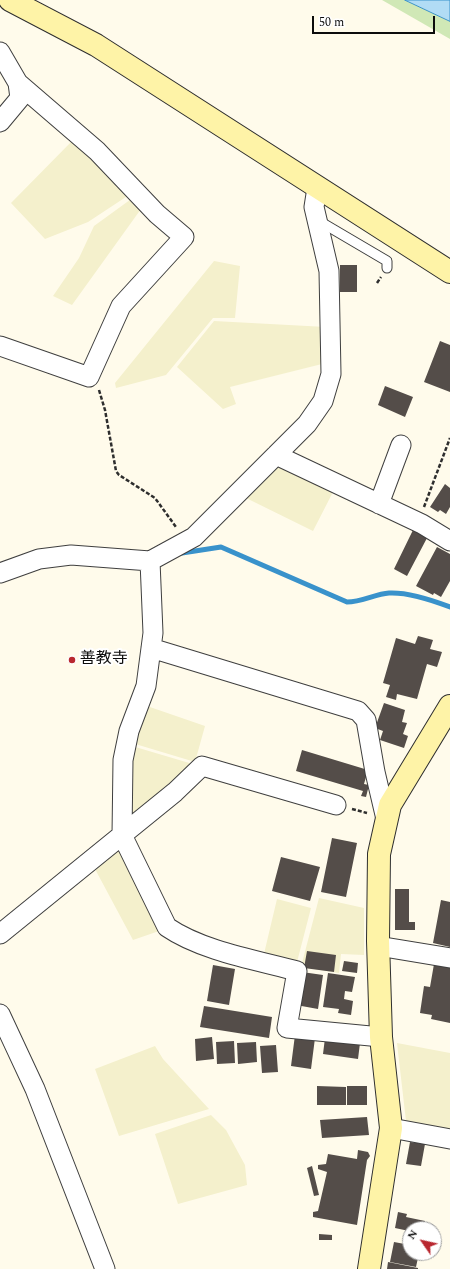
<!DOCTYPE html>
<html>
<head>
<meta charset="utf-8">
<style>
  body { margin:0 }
  #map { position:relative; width:450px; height:1269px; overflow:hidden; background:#fffbeb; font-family:Spectral,serif }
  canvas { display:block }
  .north { position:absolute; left:402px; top:1221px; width:40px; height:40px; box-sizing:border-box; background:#fff; border:1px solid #9e9e9e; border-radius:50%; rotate:304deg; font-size:11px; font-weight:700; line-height:16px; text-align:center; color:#0c0c0c }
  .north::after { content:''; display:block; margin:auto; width:14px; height:18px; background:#b9272f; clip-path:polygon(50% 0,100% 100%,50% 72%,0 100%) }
  .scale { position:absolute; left:312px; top:16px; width:123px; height:18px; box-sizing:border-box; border:2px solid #0c0c0c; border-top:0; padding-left:5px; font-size:12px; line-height:14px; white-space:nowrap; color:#0c0c0c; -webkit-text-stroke:3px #fff; paint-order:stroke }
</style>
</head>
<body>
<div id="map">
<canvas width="450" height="1269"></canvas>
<div class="north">N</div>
<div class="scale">50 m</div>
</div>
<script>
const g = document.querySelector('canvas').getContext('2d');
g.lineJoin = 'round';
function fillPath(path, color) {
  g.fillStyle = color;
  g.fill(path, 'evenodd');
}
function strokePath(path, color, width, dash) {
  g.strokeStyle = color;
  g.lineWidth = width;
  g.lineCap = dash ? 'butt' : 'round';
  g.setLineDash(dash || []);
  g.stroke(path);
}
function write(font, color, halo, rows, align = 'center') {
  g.font = font + ' Spectral,"Noto Sans JP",serif';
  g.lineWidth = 4;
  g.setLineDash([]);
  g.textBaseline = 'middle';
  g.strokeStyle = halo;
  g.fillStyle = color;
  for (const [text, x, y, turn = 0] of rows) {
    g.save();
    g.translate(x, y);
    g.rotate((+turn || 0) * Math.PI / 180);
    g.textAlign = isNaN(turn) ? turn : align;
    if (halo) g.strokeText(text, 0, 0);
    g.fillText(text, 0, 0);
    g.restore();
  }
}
fillPath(new Path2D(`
  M 74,139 L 132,193 L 88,222 L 45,239 L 11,203 Z
  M 134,197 L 141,209 L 72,305 L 53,296 L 79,258 L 94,226 Z
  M 214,261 L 240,266 L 235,318 L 213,318 L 166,375 L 116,388 L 115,383 Z
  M 214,321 L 326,327 L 326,363 L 230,387 L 236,404 L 223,409 L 177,367 Z
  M 284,465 L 334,490 L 313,531 L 244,497 L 274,467 Z
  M 147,706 L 205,726 L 195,762 L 132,743 Z
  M 132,746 L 196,765 L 129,824 Z
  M 119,847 L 162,930 L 133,940 L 95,869 Z
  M 319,898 L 364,908 L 364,955 L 341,954 L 339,973 L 301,967 Z
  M 277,899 L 311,908 L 296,966 L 263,958 Z
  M 397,1043 L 450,1053 L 450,1133 L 406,1121 Z
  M 155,1046 L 163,1059 L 209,1109 L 119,1136 L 95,1069 Z
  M 211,1115 L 226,1130 L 245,1165 L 247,1185 L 178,1204 L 155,1134 Z`), '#f4f0cc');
fillPath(new Path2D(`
  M 382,0 L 405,0 L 450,21 L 450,39 Z`), '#d0e8b6');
const water = new Path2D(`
  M 405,0 L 450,0 L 450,21 Z`);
fillPath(water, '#b1dcf5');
strokePath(water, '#3992cb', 1);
strokePath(new Path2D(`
  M 182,553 L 221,547 L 347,602 C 362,602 375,594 389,593 C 409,592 432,600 450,607`), '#3992cb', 5);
fillPath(new Path2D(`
  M 340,265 L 357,265 L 357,292 L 340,292 Z
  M 440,341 L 450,345 L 450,392 L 424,382 Z
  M 385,386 L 413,397 L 405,417 L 378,405 Z
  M 445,484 L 450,488 L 450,507 L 446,514 L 440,510 L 438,512 L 430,507 Z
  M 413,530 L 427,538 L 407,576 L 394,569 Z
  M 437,547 L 450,554 L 450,581 L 441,597 L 434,593 L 433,595 L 416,586 Z
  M 418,636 L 433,640 L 430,649 L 442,652 L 437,667 L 427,664 L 417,699 L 397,694 L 396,700 L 386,697 L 390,685 L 383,683 L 396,638 L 415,644 Z
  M 384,703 L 405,710 L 402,722 L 407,723 L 403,734 L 408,736 L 404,748 L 380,740 L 383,731 L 375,728 Z
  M 302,750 L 368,770 L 364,784 L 369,785 L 366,797 L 361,796 L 363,791 L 296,771 Z
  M 332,838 L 357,843 L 346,897 L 321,892 Z
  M 281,857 L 320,867 L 310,901 L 272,891 Z
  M 395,889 L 409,889 L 409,922 L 415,922 L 415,930 L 395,930 Z
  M 441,900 L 450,902 L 450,947 L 433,943 Z
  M 307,951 L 336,955 L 334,972 L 304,968 Z
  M 344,961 L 358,963 L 357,973 L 342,971 Z
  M 434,964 L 450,966 L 450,1023 L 431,1019 L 432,1015 L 420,1013 L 424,986 L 430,987 Z
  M 213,965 L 235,969 L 229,1005 L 207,1001 Z
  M 302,972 L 323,975 L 318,1009 L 296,1005 Z
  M 328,973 L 355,977 L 352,992 L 345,991 L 344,999 L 353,1001 L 351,1015 L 338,1013 L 339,1009 L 323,1007 Z
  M 204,1006 L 272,1017 L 269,1038 L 200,1027 Z
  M 295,1035 L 315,1038 L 311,1069 L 291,1066 Z
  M 212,1037 L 214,1059 L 196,1061 L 195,1039 Z
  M 325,1038 L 360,1043 L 358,1059 L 323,1054 Z
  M 234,1041 L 235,1063 L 217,1064 L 216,1042 Z
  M 256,1042 L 257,1062 L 238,1064 L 237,1043 Z
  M 276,1045 L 278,1072 L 262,1073 L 260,1046 Z
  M 317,1086 L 346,1087 L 346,1105 L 317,1105 Z
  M 347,1086 L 367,1086 L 367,1105 L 347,1105 Z
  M 367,1117 L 369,1135 L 322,1138 L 320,1120 Z
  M 410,1142 L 425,1144 L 421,1166 L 406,1164 Z
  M 358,1150 L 368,1152 L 370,1156 L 367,1160 L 357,1225 L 313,1217 L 313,1212 L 318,1211 L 327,1172 L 318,1169 L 318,1165 L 326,1164 L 328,1154 L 357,1159 Z
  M 312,1166 L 319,1195 L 314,1196 L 307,1168 Z
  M 398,1212 L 407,1214 L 406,1217 L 425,1221 L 424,1229 L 410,1229 L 410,1239 L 407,1239 L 409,1231 L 395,1228 Z
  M 319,1234 L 332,1235 L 332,1240 L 319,1240 Z
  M 394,1242 L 410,1245 L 410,1253 L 419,1253 L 416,1267 L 390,1262 Z
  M 388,1262 L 418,1268 L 418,1269 L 387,1269 Z`), '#544d49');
const lane = new Path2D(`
  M 319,221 L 387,261 L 387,268`);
const street = new Path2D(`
  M 0,52 L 18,83 L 20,98 L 0,122
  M 0,346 L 89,377 L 121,306 L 184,237 L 157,214 L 97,151 L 18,83
  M 276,455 L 422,524 L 450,541
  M 379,504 L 401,445
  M 150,561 L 153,633 L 146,686 L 129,731 L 123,760 L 122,835 L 167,927 C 202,951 256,960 297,971 L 287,1028 L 381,1037
  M 0,573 L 39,559 L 71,555 L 150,561 L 194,537 L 307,424 L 323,401 L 331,374 L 329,271 L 314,207 L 317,188
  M 151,648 L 358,711 L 366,720 L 375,772 L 386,819
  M 0,934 L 175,792 L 202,766 L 336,805
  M 378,946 L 450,958
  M 0,1014 L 35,1089 L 105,1269
  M 391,1128 L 450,1139`);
const secondary = new Path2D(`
  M 10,0 L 96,45 L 450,272
  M 369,1269 L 391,1128 L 381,1037 L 378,941 L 379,854 L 390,805 L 450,706`);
strokePath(lane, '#3f3f3f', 11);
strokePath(street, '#3f3f3f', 21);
strokePath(secondary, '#2e2e2e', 24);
strokePath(new Path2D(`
  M 377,283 L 381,277
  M 99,390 L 105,410 L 116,471 L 119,475 L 155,498 L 176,527
  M 424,507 L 450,438
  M 352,809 L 367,813`), '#2e2e2e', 2.5, [4, 2]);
strokePath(lane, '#fff', 9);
strokePath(street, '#fff', 19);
strokePath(secondary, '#fef3a7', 22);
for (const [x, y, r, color] of [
  [72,660,4,"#b9272f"]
]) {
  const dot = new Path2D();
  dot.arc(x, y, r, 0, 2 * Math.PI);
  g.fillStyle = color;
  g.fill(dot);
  strokePath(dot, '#fff', 1.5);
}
write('16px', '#0c0c0c', '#fff', [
  ["善教寺",80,660]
], 'left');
</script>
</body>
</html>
